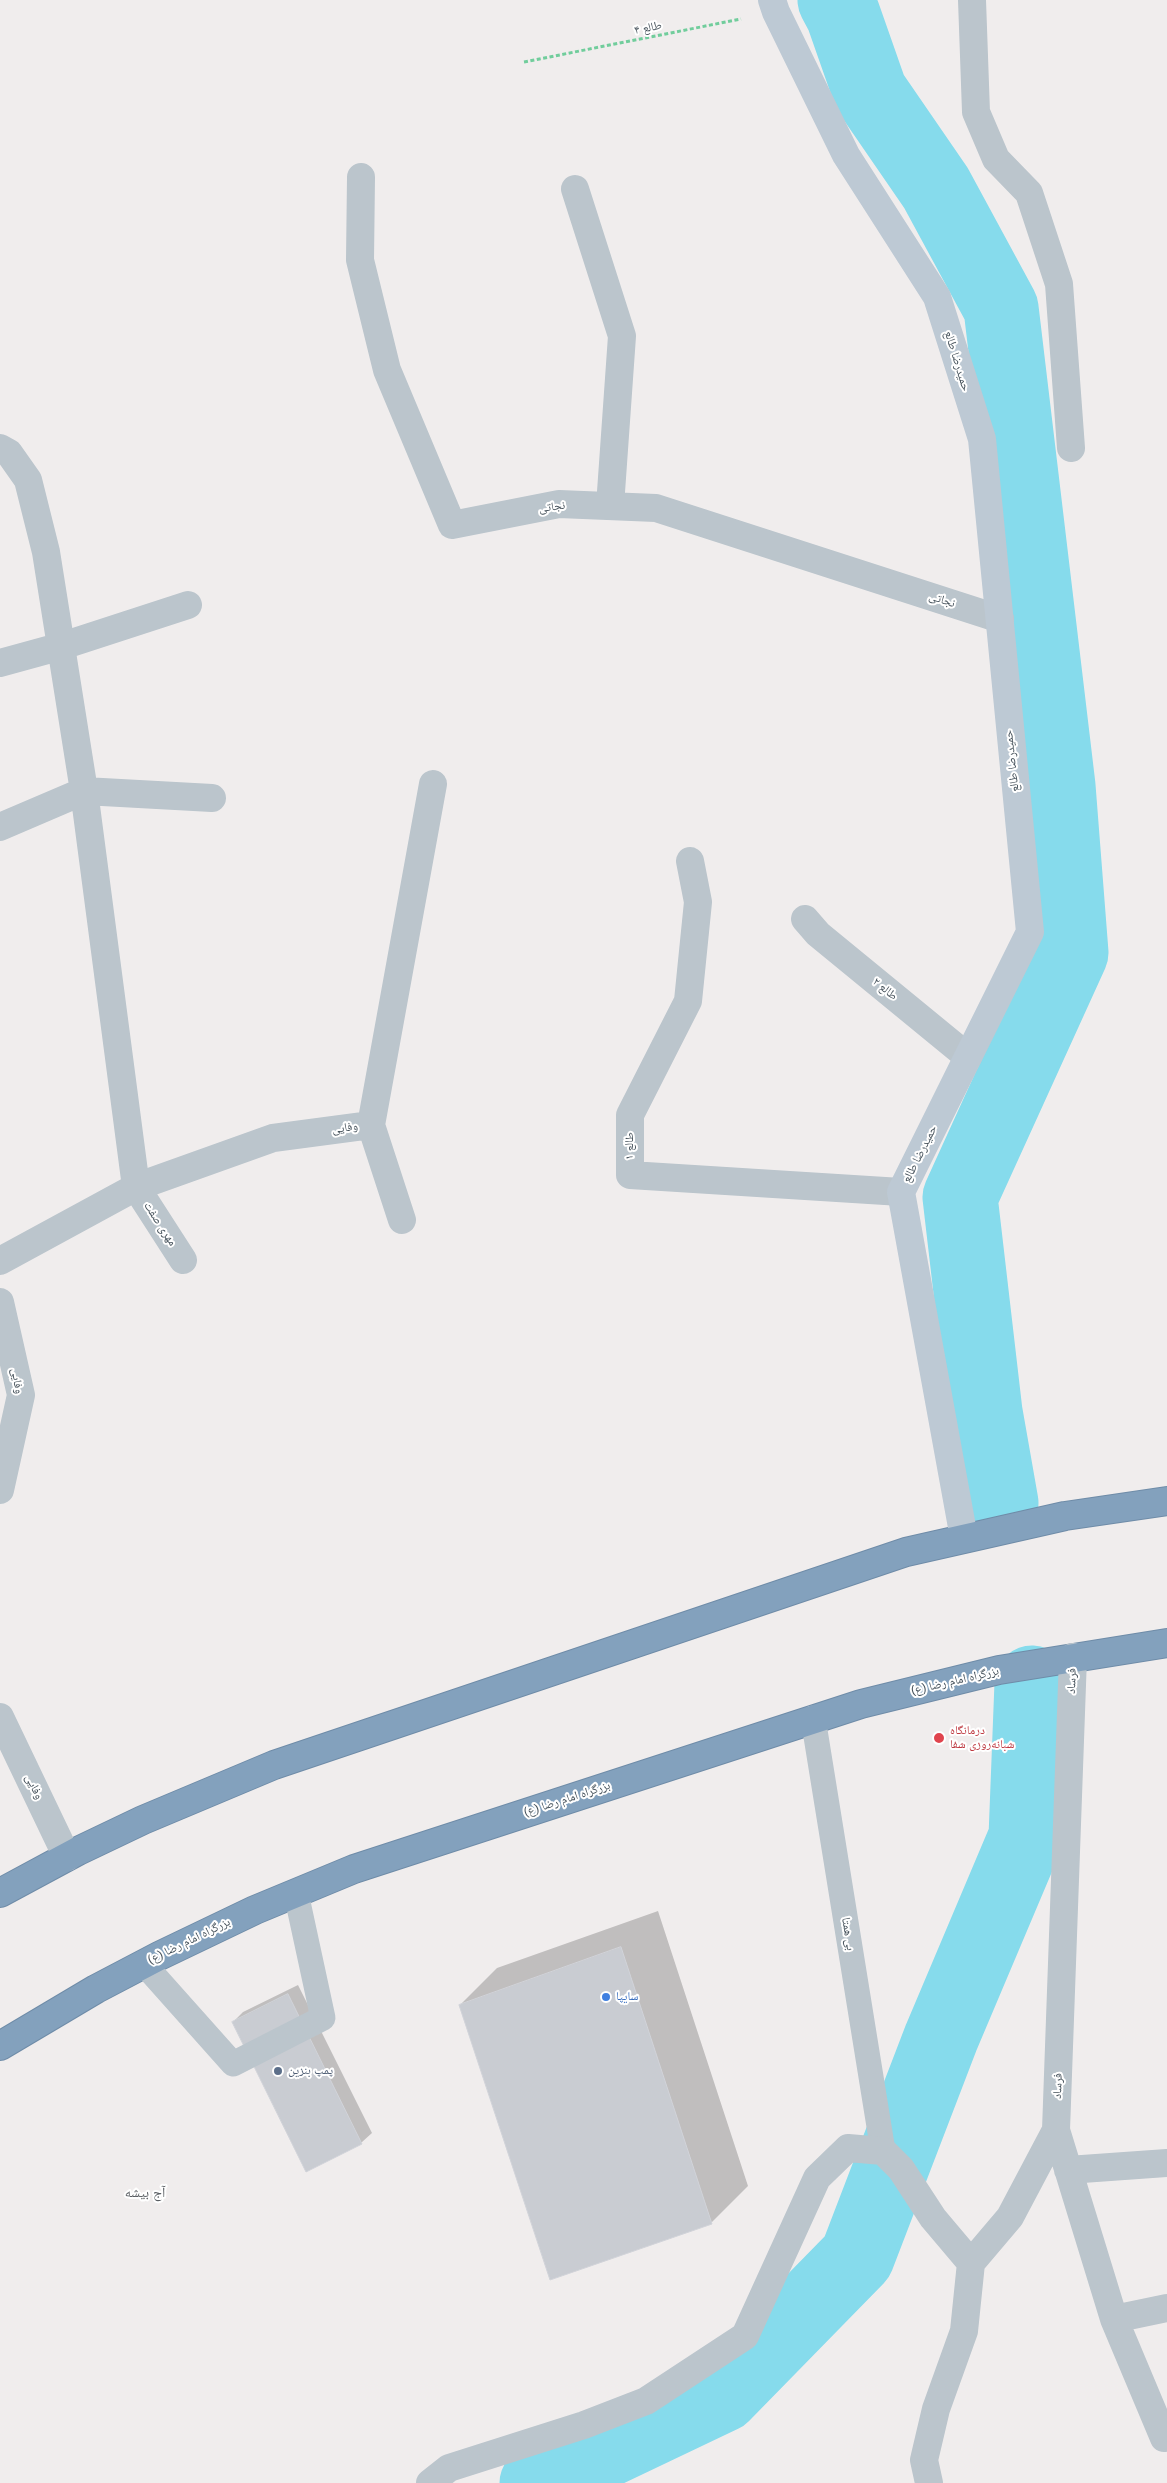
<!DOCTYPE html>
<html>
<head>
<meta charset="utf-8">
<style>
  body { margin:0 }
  canvas { display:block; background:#f0eded }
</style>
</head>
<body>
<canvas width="1167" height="2483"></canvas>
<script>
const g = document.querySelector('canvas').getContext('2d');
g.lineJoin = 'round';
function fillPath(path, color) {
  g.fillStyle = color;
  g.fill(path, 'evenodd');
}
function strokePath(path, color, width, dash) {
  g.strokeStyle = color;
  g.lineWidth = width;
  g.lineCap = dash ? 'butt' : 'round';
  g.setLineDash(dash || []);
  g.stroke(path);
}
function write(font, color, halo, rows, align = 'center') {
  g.font = font + ' Helvetica,"Noto Naskh Arabic",sans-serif';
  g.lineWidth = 4;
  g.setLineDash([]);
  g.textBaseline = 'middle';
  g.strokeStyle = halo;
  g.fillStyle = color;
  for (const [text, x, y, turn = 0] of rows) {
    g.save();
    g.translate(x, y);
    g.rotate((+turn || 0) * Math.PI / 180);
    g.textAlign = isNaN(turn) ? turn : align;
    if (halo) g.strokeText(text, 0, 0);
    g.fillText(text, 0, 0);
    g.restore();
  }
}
fillPath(new Path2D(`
  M 658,1911 L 748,2186 L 711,2223 L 460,2005 L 497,1968 Z
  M 298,1985 L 372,2133 L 362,2142 L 307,2170 L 233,2022 L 243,2012 Z`), '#0003');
strokePath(new Path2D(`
  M 835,0 L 843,15 L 870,92 L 936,188 L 1001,308 L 1058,786 L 1071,953 L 960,1197 L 985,1412 L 1001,1503
  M 537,2483 L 722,2395 L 857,2257 L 941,2038 L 1026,1837 L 1032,1683`), '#86dbec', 75);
const building = new Path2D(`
  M 621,1947 L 712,2224 L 550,2280 L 459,2005 Z
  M 288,1994 L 362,2144 L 306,2172 L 232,2022 Z`);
fillPath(building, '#c9ccd2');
strokePath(building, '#d1d3d9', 1);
const highway = new Path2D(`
  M 0,1893 L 78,1851 L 143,1820 L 274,1765 L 906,1552 L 1065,1516 L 1167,1501
  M 0,2046 L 96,1989 L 159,1956 L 255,1910 L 354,1869 L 861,1704 L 999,1670 L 1167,1643`);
strokePath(highway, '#6f8ca8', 30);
strokePath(new Path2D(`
  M 524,62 L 741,19`), '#71cd9c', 3, [4, 2.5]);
strokePath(new Path2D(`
  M 813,1718 L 883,2151
  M 143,1963 L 233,2064 L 323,2018 L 296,1893`), '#bbc5cc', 25);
strokePath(new Path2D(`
  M 972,0 L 976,112 L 996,159 L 1029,193 L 1059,284 L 1071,448
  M 361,177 L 360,260 L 387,370 L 452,525 L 559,504 L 656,508 L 1000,619
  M 575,189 L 622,336 L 610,506
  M 0,448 L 9,453 L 28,480 L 46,552 L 84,791 L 136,1187 L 183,1260
  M 0,663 L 62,646 L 188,605
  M 0,827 L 84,791 L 212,798
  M 690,861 L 698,902 L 688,1001 L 630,1115 L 630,1175 L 901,1192
  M 805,919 L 818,934 L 968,1057
  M 371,1125 L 402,1220
  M 0,1261 L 136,1187 L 273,1138 L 371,1125 L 433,784
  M 0,1302 L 21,1395 L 0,1490
  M 0,1717 L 67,1857
  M 1056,2130 L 1114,2319 L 1164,2438
  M 1068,2170 L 1167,2163
  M 1114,2319 L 1167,2308
  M 430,2483 L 449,2468 L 584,2425 L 646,2401 L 745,2336 L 817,2178 L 848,2148 L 883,2151 L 901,2169 L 933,2218 L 971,2263
  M 929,2483 L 924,2460 L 936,2409 L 964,2331 L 971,2263 L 1010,2217 L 1056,2130 L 1073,1657`), '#bbc5cc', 28);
strokePath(new Path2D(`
  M 772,0 L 776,12 L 846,155 L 937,297 L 982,439 L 1030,932 L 901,1192 L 964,1538`), '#bdc9d4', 28);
strokePath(highway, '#83a1bd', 28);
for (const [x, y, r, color] of [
  [939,1738,6,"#e0444e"],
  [606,1997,5,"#3f7fe0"],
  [278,2071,5,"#5c6f8a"]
]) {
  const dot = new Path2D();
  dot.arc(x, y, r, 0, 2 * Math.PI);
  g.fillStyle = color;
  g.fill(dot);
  strokePath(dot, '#fff', 2);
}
write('12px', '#45515a', '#fff', [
  ["طالع ۴",648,28,-11],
  ["حمیدرضا طالع",957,361,73],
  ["نجاتی",552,507,-7],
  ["نجاتی",942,600,18],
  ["حمیدرضا طالع",1012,761,-96],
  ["طالع ۲",885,989,39],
  ["وفایی",345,1128,-8],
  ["طالع ۱",630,1146,-90],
  ["حمیدرضا طالع",920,1154,-63],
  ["مهری صفت",160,1224,57],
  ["وفایی",17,1381,81],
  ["بزرگراه امام رضا (ع)",955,1681,-13],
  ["فرساد",1072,1681,-88],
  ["وفایی",34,1787,64],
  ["بزرگراه امام رضا (ع)",567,1799,-18],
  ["بی همتا",848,1934,81],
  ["بزرگراه امام رضا (ع)",189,1941,-26],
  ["فرساد",1058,2086,-88]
]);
write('12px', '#be3a42', '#fff', [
  ["درمانگاه",950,1731],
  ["شبانه‌روزی شفا",950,1745]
], 'left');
write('12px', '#366cbe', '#fff', [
  ["سایپا",616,1997]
], 'left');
write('12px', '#4e5e75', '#fff', [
  ["پمپ بنزین",288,2071]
], 'left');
write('14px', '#595d62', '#fff', [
  ["آج بیشه",145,2193]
]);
</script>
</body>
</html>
